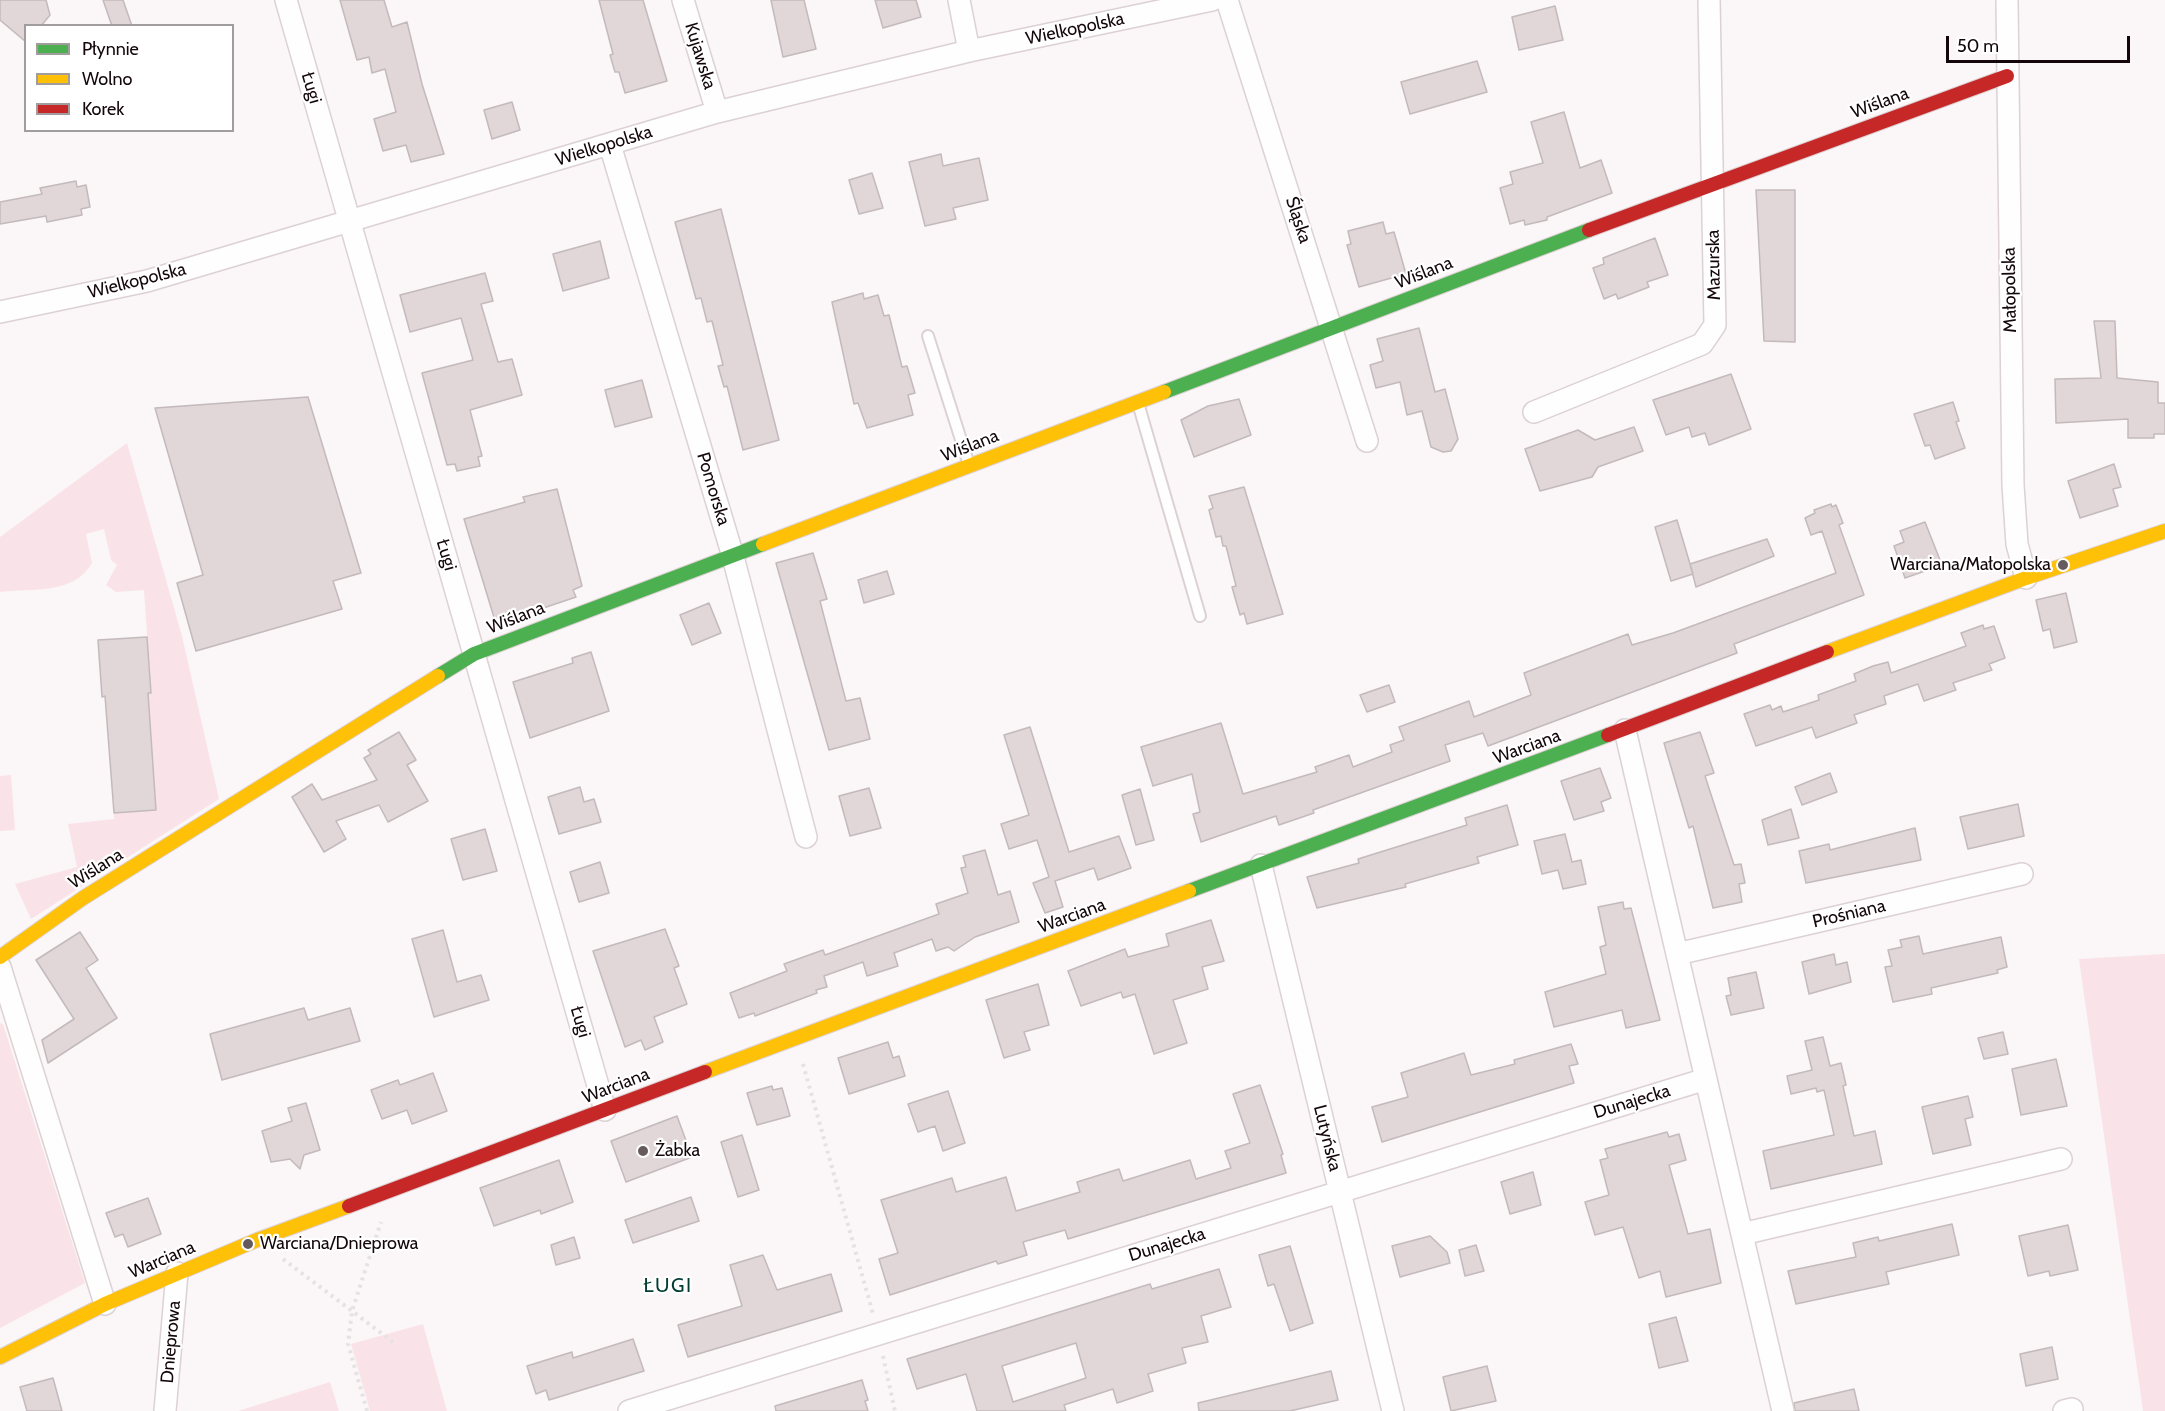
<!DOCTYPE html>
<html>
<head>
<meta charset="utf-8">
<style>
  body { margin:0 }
  #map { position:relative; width:2165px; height:1411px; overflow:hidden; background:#fbf6f7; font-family:Cabin,sans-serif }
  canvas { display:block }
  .legend { position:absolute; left:24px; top:24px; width:210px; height:108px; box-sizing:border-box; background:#fff; border:2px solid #a19c9d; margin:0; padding:8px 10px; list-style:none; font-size:18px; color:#14070b }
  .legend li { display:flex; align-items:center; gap:12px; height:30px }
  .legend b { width:30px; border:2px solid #a19c9d }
  .scale { position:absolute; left:1946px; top:36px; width:184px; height:27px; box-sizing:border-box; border:3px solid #14070b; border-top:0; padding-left:8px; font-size:18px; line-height:21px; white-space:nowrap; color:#14070b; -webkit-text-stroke:4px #fff; paint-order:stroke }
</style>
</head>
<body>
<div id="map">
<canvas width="2165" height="1411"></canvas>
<ul class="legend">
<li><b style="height:8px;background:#4caf50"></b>Płynnie</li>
<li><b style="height:8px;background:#ffc107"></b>Wolno</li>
<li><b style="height:8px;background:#c62828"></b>Korek</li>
</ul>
<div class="scale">50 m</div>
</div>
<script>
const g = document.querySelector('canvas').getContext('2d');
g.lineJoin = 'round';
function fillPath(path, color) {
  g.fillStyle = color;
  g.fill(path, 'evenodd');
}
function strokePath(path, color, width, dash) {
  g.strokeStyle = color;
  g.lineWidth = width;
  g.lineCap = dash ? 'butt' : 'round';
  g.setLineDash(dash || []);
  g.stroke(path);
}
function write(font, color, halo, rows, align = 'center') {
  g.font = font + ' Cabin,sans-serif';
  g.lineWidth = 4.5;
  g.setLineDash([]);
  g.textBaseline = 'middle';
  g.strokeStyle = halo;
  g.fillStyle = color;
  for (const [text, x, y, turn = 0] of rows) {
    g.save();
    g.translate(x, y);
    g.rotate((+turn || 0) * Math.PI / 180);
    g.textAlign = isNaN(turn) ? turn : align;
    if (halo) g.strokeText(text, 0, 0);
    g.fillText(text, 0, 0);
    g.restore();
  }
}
fillPath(new Path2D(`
  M 127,443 L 182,636 L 219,799 L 31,919 L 15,884 L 77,867 L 68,824 L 114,819 L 114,813 L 156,810 L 148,693 L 151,693 L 144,590 L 116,592 L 106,585 L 117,565 L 111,560 L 104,529 L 86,534 L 92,563 C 74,595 33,588 0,592 L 0,537 Z
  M 11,775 L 15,830 L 0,831 L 0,776 Z
  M 2165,954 L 2165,1411 L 2143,1411 L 2079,959 Z
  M 0,1023 L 3,1024 L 85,1283 L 0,1328 Z
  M 423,1324 L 447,1411 L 370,1411 L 351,1344 Z
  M 330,1382 L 339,1411 L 238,1411 Z`), '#fae3e8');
const building = new Path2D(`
  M 0,0 L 46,0 L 50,15 L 41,26 L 26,26 L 26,42 L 0,20 Z
  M 103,0 L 123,0 L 132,26 L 112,26 Z
  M 340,0 L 384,0 L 392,27 L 407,22 L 422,84 L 444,154 L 411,162 L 406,145 L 383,151 L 374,119 L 396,112 L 385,69 L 372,73 L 369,57 L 357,60 Z
  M 599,0 L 643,0 L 667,81 L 625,93 L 619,72 L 615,72 L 610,55 L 613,54 Z
  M 771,0 L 804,0 L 816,49 L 783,57 Z
  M 875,0 L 916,0 L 921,17 L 883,28 Z
  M 1555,6 L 1563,40 L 1519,50 L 1512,17 Z
  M 1477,61 L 1487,92 L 1410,114 L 1401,82 Z
  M 512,102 L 520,130 L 492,139 L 484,110 Z
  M 1564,112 L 1580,168 L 1601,160 L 1612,193 L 1547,217 L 1547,220 L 1525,225 L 1524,220 L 1510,224 L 1500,188 L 1513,184 L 1510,172 L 1543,163 L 1531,122 Z
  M 941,154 L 943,166 L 979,158 L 988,200 L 953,208 L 956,219 L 925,226 L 909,162 Z
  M 872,173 L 883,208 L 859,214 L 849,180 Z
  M 76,181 L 77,187 L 86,185 L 90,207 L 81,209 L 82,215 L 47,222 L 46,216 L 0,224 L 0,202 L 42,194 L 40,188 Z
  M 1756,190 L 1795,190 L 1795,342 L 1764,341 Z
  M 721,209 L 779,440 L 743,450 L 727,386 L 724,387 L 718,366 L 723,365 L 712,321 L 707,322 L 701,298 L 696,299 L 675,222 Z
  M 1383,222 L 1386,234 L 1394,232 L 1406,274 L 1359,287 L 1347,245 L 1351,244 L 1348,231 Z
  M 1655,238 L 1668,275 L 1647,282 L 1649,287 L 1618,299 L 1616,294 L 1604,299 L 1593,268 L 1604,264 L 1603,258 Z
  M 600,241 L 609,278 L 563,291 L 553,254 Z
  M 485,273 L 493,301 L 481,304 L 498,362 L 512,359 L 522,395 L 470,410 L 482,456 L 478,457 L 480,466 L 457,471 L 455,464 L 447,465 L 422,373 L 473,360 L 461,318 L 410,332 L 400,295 Z
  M 863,293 L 864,299 L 878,295 L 884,316 L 889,315 L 902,367 L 907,366 L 915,393 L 908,395 L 913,415 L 867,428 L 858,403 L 854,404 L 832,302 Z
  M 2094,321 L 2115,321 L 2117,378 L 2158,382 L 2158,403 L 2165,403 L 2165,434 L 2154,434 L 2154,438 L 2128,438 L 2128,419 L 2056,423 L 2055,379 L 2101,378 Z
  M 1419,328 L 1435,392 L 1445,389 L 1458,439 L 1451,451 L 1443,452 L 1431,447 L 1422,411 L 1407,415 L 1400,382 L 1376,388 L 1370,365 L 1383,361 L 1377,339 Z
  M 1731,374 L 1751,429 L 1709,445 L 1705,433 L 1692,437 L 1689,427 L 1666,435 L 1653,400 Z
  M 642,380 L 652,417 L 615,427 L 605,390 Z
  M 308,397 L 361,573 L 333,581 L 342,609 L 196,651 L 177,583 L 203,575 L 155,408 Z
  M 1239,399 L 1251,435 L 1194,457 L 1181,420 L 1208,406 Z
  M 1953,402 L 1959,421 L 1956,422 L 1965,448 L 1935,459 L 1930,445 L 1925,446 L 1914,414 Z
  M 1634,427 L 1643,451 L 1598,467 L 1592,477 L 1540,491 L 1525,449 L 1578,430 L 1595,440 Z
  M 2114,464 L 2121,487 L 2113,489 L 2118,506 L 2080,518 L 2068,481 Z
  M 1244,487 L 1283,614 L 1247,624 L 1244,613 L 1240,615 L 1232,587 L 1236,586 L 1226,546 L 1223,546 L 1221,536 L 1216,537 L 1209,510 L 1213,508 L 1209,496 Z
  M 557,489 L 582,586 L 573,590 L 576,597 L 496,624 L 464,519 L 525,502 L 523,497 Z
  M 1831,504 L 1832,507 L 1836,505 L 1843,523 L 1839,525 L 1864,595 L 1734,644 L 1737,653 L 1488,746 L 1483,733 L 1445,745 L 1450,761 L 1313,810 L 1314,813 L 1279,825 L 1276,816 L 1201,842 L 1193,814 L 1200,812 L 1192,774 L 1153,786 L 1141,747 L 1221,723 L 1243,794 L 1317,772 L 1315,767 L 1349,755 L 1353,767 L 1392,752 L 1390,745 L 1404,740 L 1399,727 L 1469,701 L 1474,717 L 1531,695 L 1524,673 L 1628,634 L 1632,645 L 1673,633 L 1836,573 L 1822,531 L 1811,535 L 1805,518 L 1815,513 L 1814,510 Z
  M 1677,520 L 1693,574 L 1671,581 L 1655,527 Z
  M 1925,522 L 1942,565 L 1905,578 L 1894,546 L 1904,542 L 1900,531 Z
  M 1767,539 L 1774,556 L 1696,587 L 1690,564 Z
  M 813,553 L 827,599 L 820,601 L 846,701 L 860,698 L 870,739 L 829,750 L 776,563 Z
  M 887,571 L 894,594 L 864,603 L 858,580 Z
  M 2066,593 L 2077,642 L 2054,648 L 2050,629 L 2043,631 L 2036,600 Z
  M 709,603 L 721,633 L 692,645 L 680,615 Z
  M 1983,625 L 1984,629 L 1994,626 L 2005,658 L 1989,664 L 1992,670 L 1953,683 L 1956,690 L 1924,701 L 1918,684 L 1884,696 L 1886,704 L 1854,715 L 1857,723 L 1816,738 L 1812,727 L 1756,746 L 1744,714 L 1770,705 L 1772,710 L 1781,706 L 1783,712 L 1819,700 L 1818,695 L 1856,681 L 1854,674 L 1873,666 L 1888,662 L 1891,673 L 1966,646 L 1961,633 Z
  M 147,637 L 151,693 L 148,693 L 156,810 L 114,813 L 105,696 L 102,697 L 98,640 Z
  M 591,652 L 609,711 L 530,738 L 513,682 L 573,663 L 572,658 Z
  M 1389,685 L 1395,702 L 1367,712 L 1360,695 Z
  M 1030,727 L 1069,852 L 1119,836 L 1131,868 L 1098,880 L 1094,868 L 1055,881 L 1063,907 L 1045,913 L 1033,883 L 1049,877 L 1037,840 L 1009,849 L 1001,824 L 1029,815 L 1004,735 Z
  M 399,732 L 416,760 L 407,765 L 428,801 L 388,822 L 379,805 L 336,821 L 346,839 L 324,852 L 292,797 L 312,784 L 322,800 L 377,780 L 364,758 L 371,754 L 368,750 Z
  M 1700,732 L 1714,773 L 1705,776 L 1734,865 L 1741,864 L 1745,883 L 1739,884 L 1742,902 L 1713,908 L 1693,826 L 1689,828 L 1664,743 Z
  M 1600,768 L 1611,798 L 1601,802 L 1604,811 L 1574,820 L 1561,781 Z
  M 1830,773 L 1837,792 L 1802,805 L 1795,787 Z
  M 580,787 L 584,802 L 594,799 L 601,822 L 559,834 L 548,797 Z
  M 869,788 L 881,828 L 850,836 L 839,796 Z
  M 1140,789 L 1154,840 L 1136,845 L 1122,795 Z
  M 2018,804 L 2024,836 L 1968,849 L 1960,817 Z
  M 1507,805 L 1518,845 L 1477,857 L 1479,863 L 1405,884 L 1406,887 L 1317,908 L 1307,877 L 1359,863 L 1358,859 L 1467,825 L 1465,818 Z
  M 1791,809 L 1799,838 L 1768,845 L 1762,820 Z
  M 1915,828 L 1921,860 L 1806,883 L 1799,851 L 1829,844 L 1830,850 Z
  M 485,829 L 497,871 L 463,880 L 451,839 Z
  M 1565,834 L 1572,862 L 1581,860 L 1586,884 L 1563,889 L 1558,870 L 1542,874 L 1534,841 Z
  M 985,850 L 998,895 L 1010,891 L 1019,922 L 975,937 L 954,951 L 948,947 L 936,951 L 932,939 L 894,953 L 898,966 L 867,976 L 863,962 L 824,976 L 827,987 L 816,990 L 817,993 L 755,1016 L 754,1013 L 739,1018 L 730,993 L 787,971 L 784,964 L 823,950 L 825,955 L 939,914 L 936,904 L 968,893 L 961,868 L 966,867 L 963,856 Z
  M 600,862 L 609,893 L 579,902 L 570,872 Z
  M 1623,902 L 1624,909 L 1631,908 L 1660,1020 L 1626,1028 L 1622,1010 L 1554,1027 L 1545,992 L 1606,974 L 1600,947 L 1606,945 L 1598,907 Z
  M 1211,920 L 1224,961 L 1202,967 L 1208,989 L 1173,1000 L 1187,1043 L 1154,1054 L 1135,994 L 1123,998 L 1121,992 L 1081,1006 L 1068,971 L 1125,949 L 1128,957 L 1169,946 L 1166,934 Z
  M 665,929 L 679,966 L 674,968 L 687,1004 L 654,1017 L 663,1042 L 645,1050 L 641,1040 L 625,1047 L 593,951 Z
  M 443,930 L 457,982 L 481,975 L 489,1000 L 434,1017 L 412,939 Z
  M 80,932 L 98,960 L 86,968 L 117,1018 L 48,1063 L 42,1040 L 74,1019 L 36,960 Z
  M 1919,936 L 1923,954 L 2001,937 L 2007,967 L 1997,970 L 1998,973 L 1931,988 L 1932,994 L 1893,1002 L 1885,967 L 1892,966 L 1888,950 L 1902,947 L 1900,940 Z
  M 1834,954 L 1836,965 L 1847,962 L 1851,982 L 1809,994 L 1802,962 Z
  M 1756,972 L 1764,1008 L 1731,1015 L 1726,996 L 1731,995 L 1728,978 Z
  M 1038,984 L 1049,1025 L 1024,1032 L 1030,1050 L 1004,1058 L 986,1000 Z
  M 304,1008 L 308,1020 L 350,1008 L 360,1041 L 222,1080 L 210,1034 Z
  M 2003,1032 L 2008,1054 L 1984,1059 L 1978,1038 Z
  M 1823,1037 L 1830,1066 L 1841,1063 L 1846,1085 L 1843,1086 L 1854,1136 L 1875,1131 L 1882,1164 L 1771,1189 L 1763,1151 L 1834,1135 L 1824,1090 L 1817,1092 L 1816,1088 L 1791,1094 L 1787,1076 L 1812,1070 L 1805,1041 Z
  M 888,1042 L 893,1058 L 899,1056 L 905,1076 L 849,1094 L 838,1058 Z
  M 1571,1044 L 1578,1064 L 1569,1066 L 1574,1083 L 1382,1142 L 1372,1107 L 1408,1097 L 1401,1073 L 1464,1053 L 1471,1075 L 1515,1064 L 1514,1060 Z
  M 2056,1059 L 2067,1106 L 2021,1115 L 2012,1069 Z
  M 433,1073 L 447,1111 L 412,1124 L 407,1110 L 382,1119 L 371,1090 L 398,1080 L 400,1085 Z
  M 1260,1085 L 1283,1154 L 1281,1155 L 1286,1173 L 1068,1239 L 1065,1230 L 1023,1242 L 1027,1255 L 998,1264 L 996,1261 L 890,1295 L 879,1259 L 898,1253 L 881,1200 L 952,1178 L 956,1192 L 1006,1177 L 1016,1211 L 1080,1192 L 1077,1182 L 1119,1169 L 1123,1181 L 1190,1160 L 1196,1179 L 1231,1168 L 1225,1151 L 1250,1143 L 1233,1094 Z
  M 772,1086 L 773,1090 L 782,1088 L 790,1116 L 757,1125 L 747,1093 Z
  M 948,1091 L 965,1143 L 943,1151 L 935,1126 L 918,1132 L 908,1104 Z
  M 1968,1096 L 1973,1117 L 1965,1119 L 1971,1145 L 1933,1154 L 1922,1107 Z
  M 306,1103 L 320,1150 L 304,1155 L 300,1169 L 290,1159 L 271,1162 L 262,1131 L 292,1121 L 288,1108 Z
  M 677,1116 L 692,1157 L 626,1182 L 611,1141 Z
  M 1667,1132 L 1669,1137 L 1679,1134 L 1686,1160 L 1669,1165 L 1688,1234 L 1710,1229 L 1721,1283 L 1666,1297 L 1660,1271 L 1639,1278 L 1623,1227 L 1595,1235 L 1585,1202 L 1609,1195 L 1600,1160 L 1608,1158 L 1605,1149 Z
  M 742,1135 L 759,1190 L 738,1197 L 721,1142 Z
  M 559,1160 L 573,1202 L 541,1214 L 540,1210 L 494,1226 L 480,1188 Z
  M 1533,1172 L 1541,1205 L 1510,1214 L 1501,1182 Z
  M 691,1197 L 699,1221 L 633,1243 L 625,1220 Z
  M 148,1198 L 161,1234 L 128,1247 L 123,1234 L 115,1237 L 106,1213 Z
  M 1952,1224 L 1959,1255 L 1886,1272 L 1889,1284 L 1796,1304 L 1788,1271 L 1856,1257 L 1853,1243 L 1878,1237 L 1879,1241 Z
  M 2068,1225 L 2078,1270 L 2050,1276 L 2049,1271 L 2028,1276 L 2019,1236 Z
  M 1430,1236 L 1447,1252 L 1450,1263 L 1400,1277 L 1392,1246 Z
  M 574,1237 L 580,1258 L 556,1265 L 551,1245 Z
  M 1476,1245 L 1484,1271 L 1465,1276 L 1459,1250 Z
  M 1290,1246 L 1313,1323 L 1290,1331 L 1274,1284 L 1268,1286 L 1259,1255 Z
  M 763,1255 L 777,1290 L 831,1274 L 842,1311 L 688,1357 L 678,1325 L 742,1306 L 730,1265 Z
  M 1219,1269 L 1231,1307 L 1201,1316 L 1208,1342 L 1182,1348 L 1186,1363 L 1148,1374 L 1153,1391 L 1117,1403 L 1113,1389 L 1064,1405 L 1066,1411 L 977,1411 L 966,1374 L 917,1389 L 907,1359 L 1150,1284 L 1152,1289 ZM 1076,1343 L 1086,1378 L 1013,1402 L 1002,1366 Z
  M 1676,1317 L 1688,1361 L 1659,1368 L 1649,1324 Z
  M 633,1339 L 644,1371 L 549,1400 L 546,1390 L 536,1394 L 527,1366 L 572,1352 L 573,1358 Z
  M 2052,1347 L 2058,1379 L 2026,1386 L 2020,1354 Z
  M 1487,1366 L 1496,1401 L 1451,1411 L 1443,1377 Z
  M 1331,1371 L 1338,1400 L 1290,1411 L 1199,1411 L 1198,1403 Z
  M 53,1378 L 62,1411 L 27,1411 L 20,1387 Z
  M 862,1380 L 868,1400 L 865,1401 L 868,1411 L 776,1411 L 775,1406 Z
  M 1854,1389 L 1859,1411 L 1795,1411 L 1794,1403 Z`);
fillPath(building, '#e1d6d8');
strokePath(building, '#c3babc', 1.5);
const lane = new Path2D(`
  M 928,336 L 969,465
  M 1138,403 L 1200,616`);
const street = new Path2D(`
  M 286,0 L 605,1110
  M 683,0 L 717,112
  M 959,0 L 969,51
  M 1227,0 L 1367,441
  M 2007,0 L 2013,485 L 2017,544 L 2026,578
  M 610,145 L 732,553 L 806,837
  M 0,312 L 147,281 L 717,112 L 969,51 L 1212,0
  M 1534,412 L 1702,344 L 1715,325 L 1709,0
  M 1625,730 L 1783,1411
  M 1261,865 L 1393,1411
  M 1677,954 L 2022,874
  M 0,967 L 105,1304
  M 1742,1234 L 2061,1159
  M 165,1411 L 177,1273
  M 629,1411 L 1706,1079
  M 2064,1411 L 2072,1409`);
const fast = new Path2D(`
  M 1164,392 L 1589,230
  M 438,676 L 474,654 L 763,544
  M 1189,891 L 1608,735`);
const slow = new Path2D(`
  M 763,544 L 1164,392
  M 1827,652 L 2026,578 L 2165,531
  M 0,957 L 83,898 L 438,676
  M 705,1072 L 1189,891
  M 0,1357 L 105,1304 L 257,1240 L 349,1206`);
const jam = new Path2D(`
  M 1589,230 L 2007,76
  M 1608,735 L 1827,652
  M 349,1206 L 705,1072`);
strokePath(lane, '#dcd1d3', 14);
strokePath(street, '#dcd1d3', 24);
strokePath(fast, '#dcd1d3', 16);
strokePath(slow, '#dcd1d3', 16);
strokePath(jam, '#dcd1d3', 16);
strokePath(new Path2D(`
  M 803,1064 L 873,1314
  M 283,1259 L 393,1342
  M 883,1356 L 895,1411
  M 367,1411 L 348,1344 L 352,1311 L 381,1222`), '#e5e2e3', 4, [3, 4.5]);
strokePath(lane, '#fefefe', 10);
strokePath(street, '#fefefe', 21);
strokePath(fast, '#4caf50', 14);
strokePath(slow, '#ffc107', 14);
strokePath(jam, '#c62828', 14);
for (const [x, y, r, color] of [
  [2063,565,6,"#655b5e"],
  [643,1151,6,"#655b5e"],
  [248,1244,6,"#655b5e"]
]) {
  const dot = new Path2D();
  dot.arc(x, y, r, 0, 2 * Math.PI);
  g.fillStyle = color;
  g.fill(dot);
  strokePath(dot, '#fff', 2);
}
write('18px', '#14070b', '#fff', [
  ["Wielkopolska",1075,29,-12],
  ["Kujawska",700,56,73],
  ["Ługi",311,88,74],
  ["Wiślana",1880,103,-20],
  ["Wielkopolska",604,146,-17],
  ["Śląska",1298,220,72],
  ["Mazurska",1714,265,-91],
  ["Wiślana",1424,273,-21],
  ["Wielkopolska",137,281,-14],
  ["Małopolska",2010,290,-91],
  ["Wiślana",970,446,-21],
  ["Pomorska",713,489,73],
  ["Ługi",446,555,74],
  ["Wiślana",516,618,-21],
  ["Warciana",1527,747,-20],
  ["Wiślana",96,869,-32],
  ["Prośniana",1849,914,-13],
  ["Warciana",1072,916,-20],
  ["Ługi",580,1022,74],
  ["Warciana",616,1086,-21],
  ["Dunajecka",1632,1102,-17],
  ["Lutyńska",1327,1138,76],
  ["Dunajecka",1167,1245,-17],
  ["Warciana",162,1260,-23],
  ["Dnieprowa",171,1342,-85]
]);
write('18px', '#14070b', '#fff', [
  ["Warciana/Małopolska",2051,565,"right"],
  ["Żabka",655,1151],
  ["Warciana/Dnieprowa",260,1244]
], 'left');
g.letterSpacing = '1.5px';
write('20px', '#003c32', '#fff', [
  ["ŁUGI",668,1286]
]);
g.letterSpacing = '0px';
</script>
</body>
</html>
